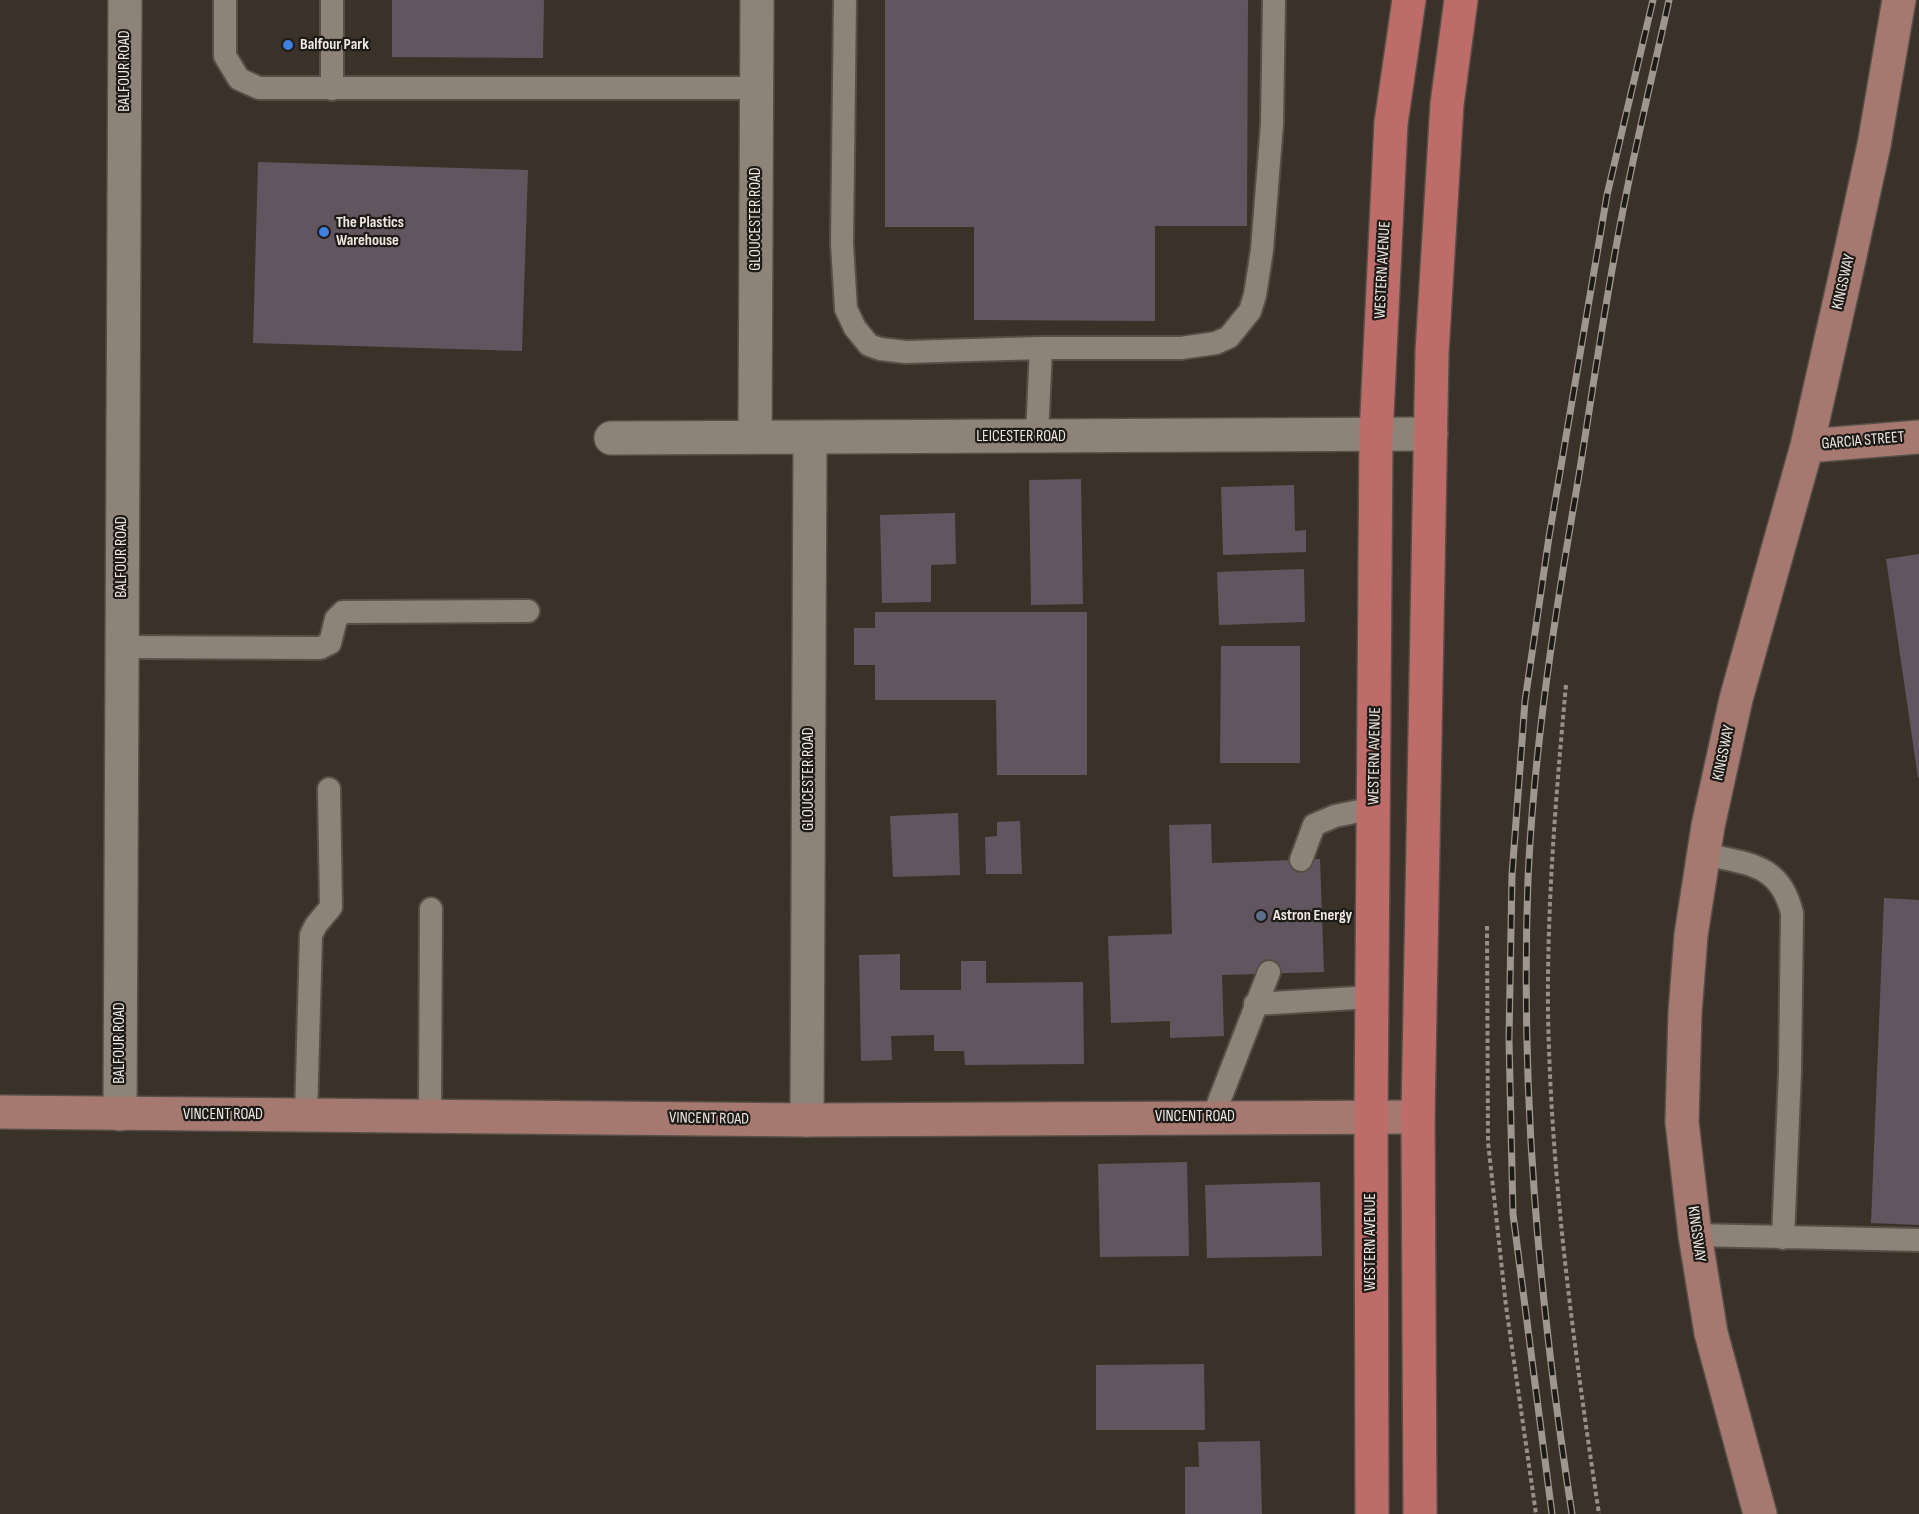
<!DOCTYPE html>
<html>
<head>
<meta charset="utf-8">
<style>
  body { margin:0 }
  canvas { display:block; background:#3a3128 }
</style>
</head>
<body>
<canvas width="1919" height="1514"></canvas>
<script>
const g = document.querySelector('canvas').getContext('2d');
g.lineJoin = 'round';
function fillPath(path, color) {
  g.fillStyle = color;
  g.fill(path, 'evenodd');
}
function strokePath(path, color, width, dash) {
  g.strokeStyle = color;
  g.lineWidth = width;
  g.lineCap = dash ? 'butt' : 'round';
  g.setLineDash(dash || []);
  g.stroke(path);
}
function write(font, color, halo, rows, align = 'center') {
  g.font = font + ' "Sofia Sans Condensed",sans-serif';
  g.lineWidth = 4.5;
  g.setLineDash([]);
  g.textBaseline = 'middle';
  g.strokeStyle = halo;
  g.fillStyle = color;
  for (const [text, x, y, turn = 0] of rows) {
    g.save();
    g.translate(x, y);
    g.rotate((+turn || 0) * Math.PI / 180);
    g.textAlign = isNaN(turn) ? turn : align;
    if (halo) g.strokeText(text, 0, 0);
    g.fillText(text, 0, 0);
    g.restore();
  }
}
fillPath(new Path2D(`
  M 392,0 L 544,0 L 543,58 L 392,57 Z
  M 885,0 L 1248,0 L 1247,226 L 1155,226 L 1155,321 L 974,320 L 974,227 L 885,227 Z
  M 258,162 L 528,170 L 522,351 L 253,343 Z
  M 1081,479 L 1083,604 L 1031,605 L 1029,480 Z
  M 1294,485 L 1295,531 L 1306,530 L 1306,552 L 1223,555 L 1221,487 Z
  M 955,513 L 956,564 L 931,565 L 931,602 L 882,603 L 880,515 Z
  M 1919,554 L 1919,778 L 1918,778 L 1886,559 Z
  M 1304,569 L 1305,622 L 1219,625 L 1217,572 Z
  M 875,612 L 1087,612 L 1087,775 L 997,775 L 996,700 L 875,700 L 875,665 L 854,665 L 854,628 L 875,628 Z
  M 1221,646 L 1300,646 L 1300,763 L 1220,763 Z
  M 958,813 L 960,875 L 893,877 L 890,816 Z
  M 1020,821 L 1022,874 L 986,874 L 985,837 L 997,836 L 997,822 Z
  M 1211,824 L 1212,863 L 1320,859 L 1324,972 L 1222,975 L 1224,1036 L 1170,1038 L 1170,1021 L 1111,1023 L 1108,936 L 1172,934 L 1169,825 Z
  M 1884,898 L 1919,900 L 1919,1225 L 1871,1223 Z
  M 900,954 L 900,990 L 961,990 L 961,961 L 986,961 L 986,983 L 1083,982 L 1084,1064 L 965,1065 L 964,1051 L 934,1051 L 934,1035 L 891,1036 L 892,1060 L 861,1061 L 859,955 Z
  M 1187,1162 L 1189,1256 L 1100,1257 L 1098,1164 Z
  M 1320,1182 L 1322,1256 L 1207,1258 L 1205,1185 Z
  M 1204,1364 L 1205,1430 L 1096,1430 L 1096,1365 Z
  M 1260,1441 L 1262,1514 L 1185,1514 L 1185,1467 L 1199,1467 L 1198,1442 Z`), '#61565f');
const lane = new Path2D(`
  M 225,0 L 225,56 L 239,79 L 259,88 L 757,88
  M 845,0 L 842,244 L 846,309 L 855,328 L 869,345 L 880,349 L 906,352 L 1041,348 L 1181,348 L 1216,343 L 1229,337 L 1250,311 L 1255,295 L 1262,250 L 1272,124 L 1274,0
  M 332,89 L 332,0
  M 1037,436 L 1041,348
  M 122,647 L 320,648 L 330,643 L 336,619 L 343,612 L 528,611
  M 1704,854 C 1747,864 1780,863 1792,913 L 1790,1071 L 1783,1238
  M 1301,860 L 1314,825 L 1335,816 L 1374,808
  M 1255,1004 L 1372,997
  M 306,1115 L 311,935 L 316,925 L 331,907 L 329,789
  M 430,1116 L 431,909
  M 1213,1117 L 1269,972
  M 1695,1235 L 1919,1240`);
const street = new Path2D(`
  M 755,437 L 757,0
  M 611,438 L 1431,434
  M 120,1114 L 125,0
  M 807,1120 L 810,438`);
const secondary = new Path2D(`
  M 1807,446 L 1919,437
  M 0,1112 L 807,1120 L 1418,1117
  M 1760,1514 L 1711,1333 L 1695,1235 L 1682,1122 L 1685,1013 L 1691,935 L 1708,826 L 1736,699 L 1807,446 L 1849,260 L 1874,145 L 1899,0`);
const primary = new Path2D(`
  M 1372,1514 L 1371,1116 L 1376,435 L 1391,123 L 1409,0
  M 1420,1514 L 1418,1117 L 1432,352 L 1447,104 L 1461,0`);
strokePath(lane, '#564f47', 26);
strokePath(street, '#564f47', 36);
strokePath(secondary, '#564f47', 36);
strokePath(primary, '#564f47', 36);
strokePath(new Path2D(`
  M 1566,685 C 1556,794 1547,903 1548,1012 C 1551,1180 1574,1348 1599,1514
  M 1487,926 L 1488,1142 L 1506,1306 L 1536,1514`), '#979088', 4, [4.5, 3]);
strokePath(lane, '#8d8378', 22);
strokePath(street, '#8d8378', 33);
strokePath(secondary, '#a57870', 33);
strokePath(primary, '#be6c69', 33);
const rail = new Path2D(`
  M 1552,1514 L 1513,1214 L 1509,1039 L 1512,875 L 1525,701 L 1549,537 L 1607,195 L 1653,0
  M 1572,1514 C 1539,1301 1520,1095 1528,879 C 1534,744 1556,608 1579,475 C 1594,382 1607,288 1626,195 C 1639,130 1655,65 1669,0`);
strokePath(rail, '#9e978f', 7);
strokePath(rail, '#1e1a16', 4.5, [14]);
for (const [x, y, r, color] of [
  [288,45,6,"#3f7fe0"],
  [324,232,6,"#3f7fe0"],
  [1261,916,6,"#5c6f8a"]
]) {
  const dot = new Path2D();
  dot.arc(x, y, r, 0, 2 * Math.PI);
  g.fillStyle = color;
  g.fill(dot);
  strokePath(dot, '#1e1a16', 2);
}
write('bold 16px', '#eee8e2', '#1e1a16', [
  ["Balfour Park",300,45],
  ["The Plastics",336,223],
  ["Warehouse",336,241],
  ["Astron Energy",1273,916]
], 'left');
write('16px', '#eee8e2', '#1e1a16', [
  ["BALFOUR ROAD",125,71,-90],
  ["GLOUCESTER ROAD",756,219,-90],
  ["WESTERN AVENUE",1383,270,-87],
  ["KINGSWAY",1844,282,-77],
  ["LEICESTER ROAD",1021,437],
  ["GARCIA STREET",1863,441,-5],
  ["BALFOUR ROAD",122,557,-90],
  ["KINGSWAY",1724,753,-78],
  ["WESTERN AVENUE",1375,756,-89],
  ["GLOUCESTER ROAD",809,779,-90],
  ["BALFOUR ROAD",120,1043,-90],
  ["VINCENT ROAD",223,1115],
  ["VINCENT ROAD",1195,1117],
  ["VINCENT ROAD",709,1119,1],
  ["KINGSWAY",1696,1234,82],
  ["WESTERN AVENUE",1371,1242,-90]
]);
</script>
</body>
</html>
